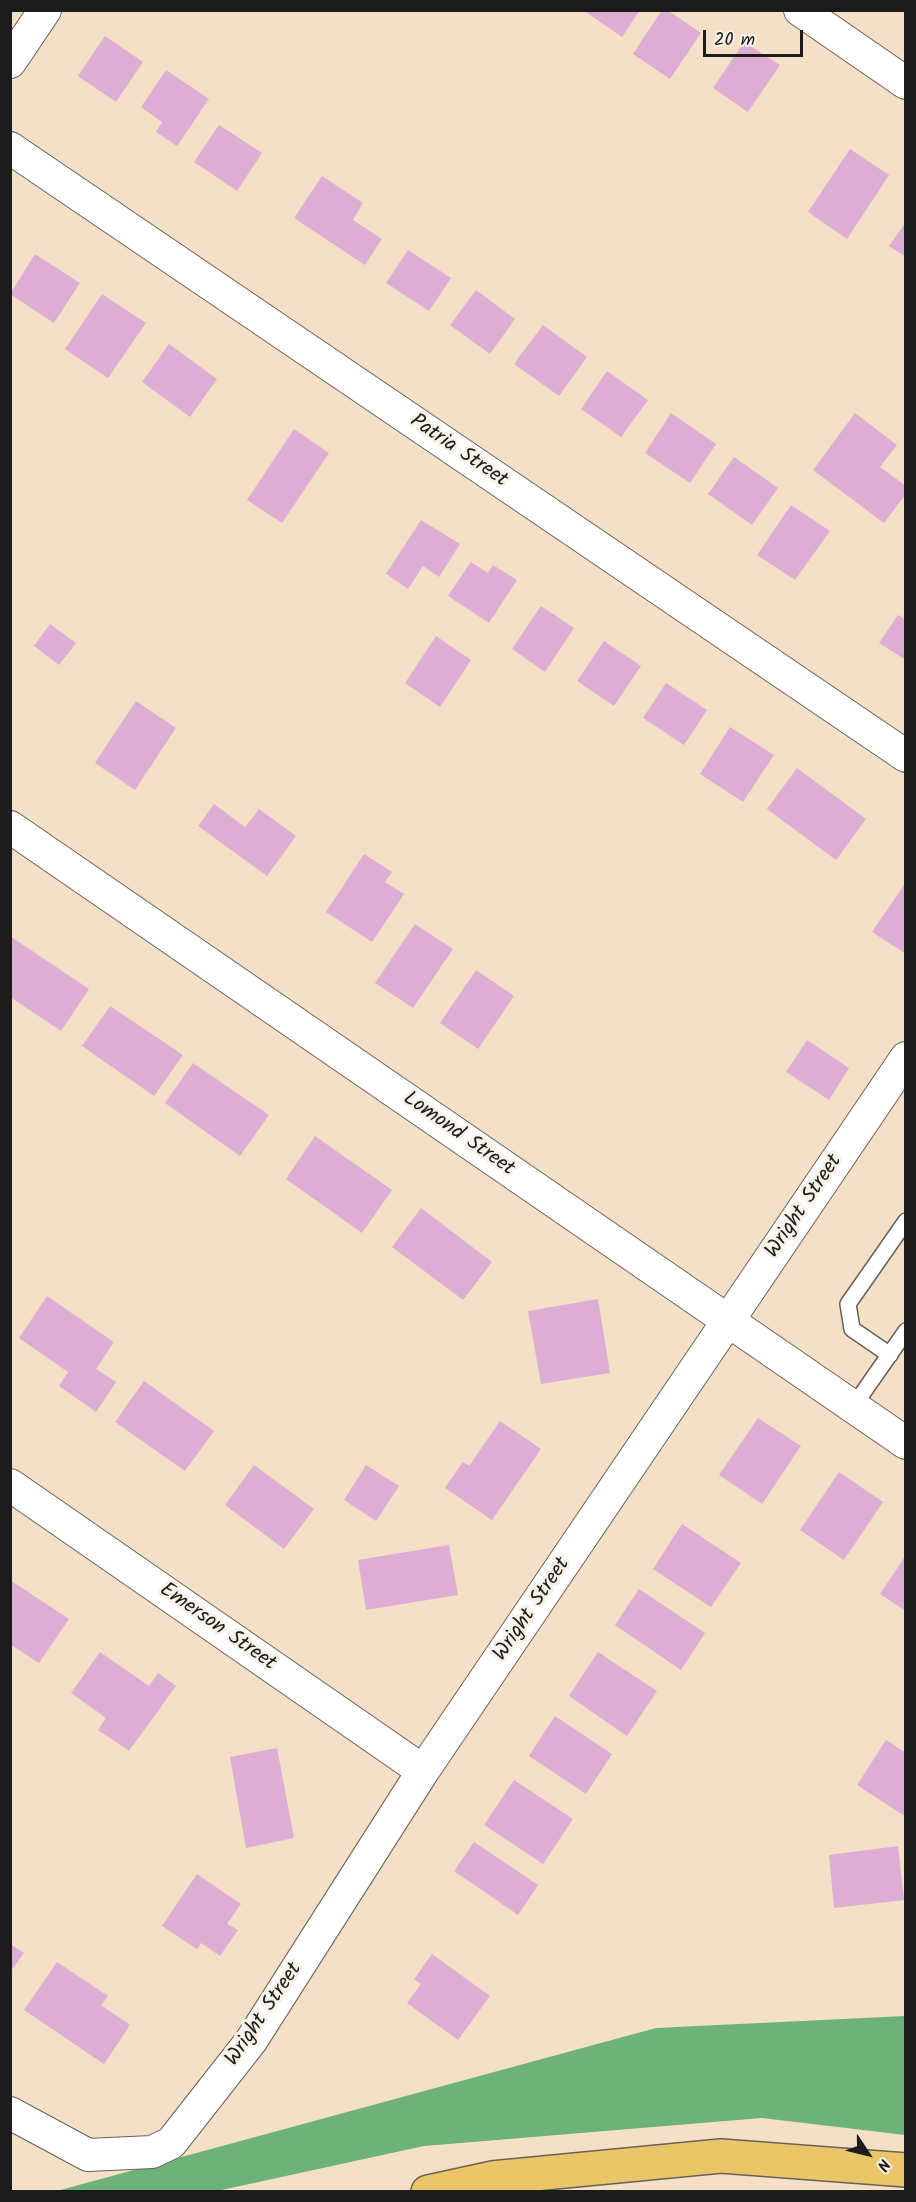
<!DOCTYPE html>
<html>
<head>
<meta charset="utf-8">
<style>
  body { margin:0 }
  #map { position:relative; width:916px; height:2202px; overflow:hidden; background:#f4e0c6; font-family:Kalam,sans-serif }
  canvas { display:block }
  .frame { position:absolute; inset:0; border:12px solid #1c1c1c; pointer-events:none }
  .north { position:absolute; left:838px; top:2124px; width:60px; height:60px; -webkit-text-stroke:4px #f7f3e8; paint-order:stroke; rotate:125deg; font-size:16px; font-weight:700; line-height:24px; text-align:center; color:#1c1c1c }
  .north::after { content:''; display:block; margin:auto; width:21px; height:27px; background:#1c1c1c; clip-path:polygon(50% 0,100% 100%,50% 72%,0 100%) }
  .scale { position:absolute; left:703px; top:30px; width:100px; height:27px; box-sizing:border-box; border:3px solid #1c1c1c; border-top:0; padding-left:8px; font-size:18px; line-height:21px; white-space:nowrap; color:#1c1c1c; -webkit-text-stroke:4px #f7f3e8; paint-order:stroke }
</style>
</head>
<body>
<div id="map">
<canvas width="916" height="2202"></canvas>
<div class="frame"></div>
<div class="north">N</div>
<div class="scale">20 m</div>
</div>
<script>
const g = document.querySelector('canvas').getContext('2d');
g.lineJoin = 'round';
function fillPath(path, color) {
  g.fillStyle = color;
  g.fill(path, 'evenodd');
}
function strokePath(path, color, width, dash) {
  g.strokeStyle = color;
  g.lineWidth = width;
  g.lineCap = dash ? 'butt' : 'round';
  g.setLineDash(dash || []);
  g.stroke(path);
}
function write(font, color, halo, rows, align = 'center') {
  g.font = font + ' Kalam,sans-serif';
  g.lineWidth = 6;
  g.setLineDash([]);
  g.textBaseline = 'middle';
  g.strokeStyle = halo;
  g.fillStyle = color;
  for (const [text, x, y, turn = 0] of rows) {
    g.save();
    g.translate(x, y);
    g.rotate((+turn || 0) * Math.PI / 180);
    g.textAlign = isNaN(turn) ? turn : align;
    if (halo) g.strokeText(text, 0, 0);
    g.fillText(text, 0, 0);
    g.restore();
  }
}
fillPath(new Path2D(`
  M 905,2016 L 905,2135 L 762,2118 L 424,2146 L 217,2191 L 53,2192 L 656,2028 Z`), '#6cb279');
fillPath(new Path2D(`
  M 583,10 L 640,10 L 622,37 Z
  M 662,10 L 667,10 L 701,33 L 670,79 L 633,54 Z
  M 105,36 L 143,62 L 116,102 L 78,76 Z
  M 744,42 L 780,65 L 748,112 L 713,88 Z
  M 166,70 L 209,99 L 177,146 L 156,132 L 162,122 L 141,107 Z
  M 219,125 L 262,153 L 237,191 L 194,162 Z
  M 850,149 L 889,175 L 847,239 L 808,212 Z
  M 322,176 L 363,203 L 353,220 L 382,239 L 365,265 L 294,218 Z
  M 906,222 L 906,257 L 889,246 Z
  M 408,250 L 451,278 L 429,311 L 386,283 Z
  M 35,254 L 80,283 L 54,323 L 10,294 Z
  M 476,290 L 515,319 L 490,354 L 450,325 Z
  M 102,294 L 146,323 L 108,378 L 65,349 Z
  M 543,325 L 587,357 L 559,396 L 514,364 Z
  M 169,344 L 217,379 L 190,417 L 142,382 Z
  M 607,371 L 648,400 L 621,437 L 581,409 Z
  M 671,413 L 716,444 L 690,483 L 645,453 Z
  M 855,413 L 897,445 L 880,467 L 906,486 L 906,494 L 884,523 L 813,470 Z
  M 294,429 L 329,453 L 282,523 L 247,500 Z
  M 734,457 L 778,488 L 752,525 L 708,494 Z
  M 791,505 L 830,531 L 795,580 L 757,555 Z
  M 421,520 L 460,544 L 439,577 L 423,566 L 408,589 L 386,574 Z
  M 471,562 L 488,573 L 493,565 L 517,580 L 489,623 L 448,596 Z
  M 541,606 L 574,628 L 545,672 L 512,649 Z
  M 898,615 L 906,620 L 906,660 L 879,643 Z
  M 50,624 L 76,643 L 59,665 L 34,646 Z
  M 436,636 L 471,660 L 440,707 L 405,683 Z
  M 604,641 L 641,666 L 614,706 L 577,681 Z
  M 666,683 L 707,710 L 684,745 L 643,718 Z
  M 136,701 L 176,728 L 135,790 L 95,763 Z
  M 730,727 L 774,755 L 743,802 L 700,774 Z
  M 797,768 L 866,819 L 836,860 L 767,809 Z
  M 214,804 L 245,827 L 259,809 L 296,836 L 267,876 L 198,826 Z
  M 364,854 L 392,872 L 385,882 L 404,894 L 372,942 L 326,912 Z
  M 906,882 L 906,954 L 872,932 Z
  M 415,924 L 453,949 L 413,1008 L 375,983 Z
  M 10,936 L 89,989 L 61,1031 L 10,997 Z
  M 476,970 L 514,996 L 478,1049 L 440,1023 Z
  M 110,1006 L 183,1055 L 154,1096 L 82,1046 Z
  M 807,1040 L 849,1068 L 829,1100 L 786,1072 Z
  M 193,1063 L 269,1115 L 240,1156 L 165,1103 Z
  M 315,1136 L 392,1190 L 362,1233 L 286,1179 Z
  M 421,1208 L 492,1262 L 463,1300 L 392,1247 Z
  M 47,1296 L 114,1342 L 96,1369 L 116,1382 L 96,1412 L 59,1386 L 68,1372 L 19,1338 Z
  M 598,1299 L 610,1373 L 541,1384 L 528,1311 Z
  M 144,1381 L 214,1431 L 185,1471 L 115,1422 Z
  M 758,1418 L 801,1446 L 762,1504 L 719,1475 Z
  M 500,1421 L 541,1449 L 492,1520 L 445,1488 L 463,1462 L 469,1466 Z
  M 254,1465 L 314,1509 L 284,1549 L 225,1505 Z
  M 366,1465 L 399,1486 L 376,1521 L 344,1500 Z
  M 839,1472 L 883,1502 L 844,1560 L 800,1530 Z
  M 682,1524 L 741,1563 L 711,1607 L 653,1569 Z
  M 449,1545 L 458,1595 L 366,1610 L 358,1560 Z
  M 906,1555 L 906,1611 L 880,1594 Z
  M 10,1580 L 69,1619 L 39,1663 L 10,1644 Z
  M 639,1589 L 705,1633 L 681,1670 L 615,1625 Z
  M 100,1652 L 149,1686 L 158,1673 L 176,1686 L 129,1751 L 98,1730 L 106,1718 L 71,1693 Z
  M 598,1652 L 657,1691 L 627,1736 L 569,1696 Z
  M 555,1716 L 612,1754 L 586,1794 L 529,1756 Z
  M 886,1740 L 906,1753 L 906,1817 L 857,1785 Z
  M 277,1748 L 294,1838 L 246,1848 L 230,1757 Z
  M 514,1780 L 573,1819 L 543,1864 L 484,1825 Z
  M 474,1842 L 538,1885 L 518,1915 L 454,1871 Z
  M 898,1846 L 904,1900 L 834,1908 L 829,1855 Z
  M 197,1874 L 241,1904 L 227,1924 L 238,1930 L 220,1956 L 201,1943 L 197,1949 L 162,1926 Z
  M 10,1944 L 24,1953 L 10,1972 Z
  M 432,1954 L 490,1996 L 458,2040 L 407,2003 L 421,1984 L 414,1979 Z
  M 57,1962 L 108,1996 L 101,2005 L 130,2025 L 104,2064 L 24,2010 Z`), '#deadd4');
const service = new Path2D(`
  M 890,1355 L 852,1329 L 848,1304 L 906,1221
  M 853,1407 L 906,1331`);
const minor = new Path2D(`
  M 800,10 L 906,83
  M 10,62 L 45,10
  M 10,148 L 906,756
  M 10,827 L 906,1443
  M 10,1485 L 423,1771
  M 10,2113 L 88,2155 L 152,2152 L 171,2143 L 251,2041 L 423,1771 L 906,1058`);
const motorway = new Path2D(`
  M 428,2192 L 492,2178 L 721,2156 L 906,2170`);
strokePath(service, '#686158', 18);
strokePath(minor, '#686158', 34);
strokePath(motorway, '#686158', 36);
strokePath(service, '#fff', 15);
strokePath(minor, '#fff', 32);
strokePath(motorway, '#ebc669', 33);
write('21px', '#1c1c1c', '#f7f3e8', [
  ["Patria Street",458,452,34],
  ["Lomond Street",458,1135,35],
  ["Wright Street",805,1207,-56],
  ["Wright Street",533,1610,-56],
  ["Emerson Street",217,1628,35],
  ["Wright Street",265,2015,-56]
]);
</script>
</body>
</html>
